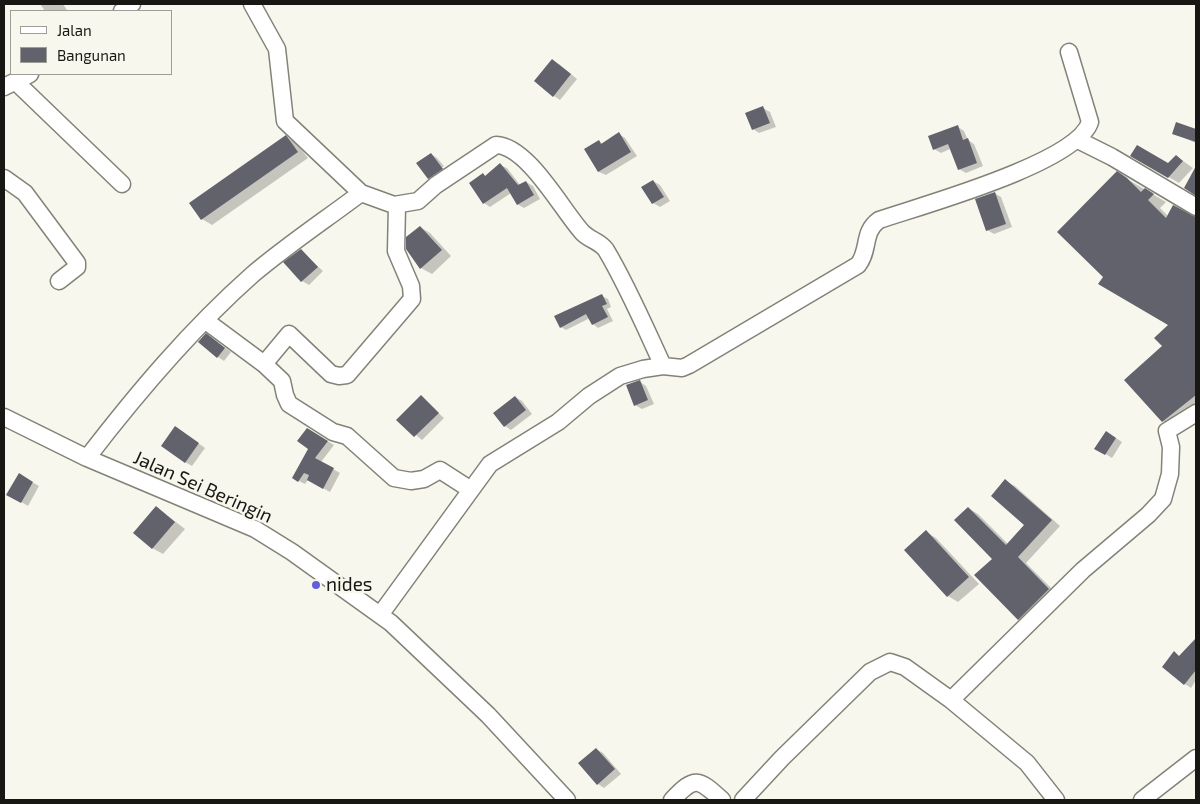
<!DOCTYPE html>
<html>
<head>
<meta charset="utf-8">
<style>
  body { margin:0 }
  #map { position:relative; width:1200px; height:804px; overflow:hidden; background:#f8f7ed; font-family:"Exo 2",sans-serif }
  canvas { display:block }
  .frame { position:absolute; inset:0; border:5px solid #181714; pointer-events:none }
  .legend { position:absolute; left:10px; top:10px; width:162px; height:65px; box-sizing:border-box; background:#f8f7ed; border:1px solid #9e9d96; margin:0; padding:6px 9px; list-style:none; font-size:15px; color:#181714 }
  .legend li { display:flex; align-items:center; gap:10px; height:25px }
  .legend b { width:25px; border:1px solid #9e9d96 }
</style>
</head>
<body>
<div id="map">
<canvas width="1200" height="804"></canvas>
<div class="frame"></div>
<ul class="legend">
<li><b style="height:6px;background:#fff"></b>Jalan</li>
<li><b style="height:14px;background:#61626b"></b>Bangunan</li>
</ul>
</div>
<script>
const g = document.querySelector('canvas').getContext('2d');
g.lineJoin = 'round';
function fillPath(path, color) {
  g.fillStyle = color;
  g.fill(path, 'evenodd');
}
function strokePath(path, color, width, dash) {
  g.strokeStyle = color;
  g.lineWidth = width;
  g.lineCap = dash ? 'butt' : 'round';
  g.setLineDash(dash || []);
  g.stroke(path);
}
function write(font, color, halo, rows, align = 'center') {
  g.font = font + ' "Exo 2",sans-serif';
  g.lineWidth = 5;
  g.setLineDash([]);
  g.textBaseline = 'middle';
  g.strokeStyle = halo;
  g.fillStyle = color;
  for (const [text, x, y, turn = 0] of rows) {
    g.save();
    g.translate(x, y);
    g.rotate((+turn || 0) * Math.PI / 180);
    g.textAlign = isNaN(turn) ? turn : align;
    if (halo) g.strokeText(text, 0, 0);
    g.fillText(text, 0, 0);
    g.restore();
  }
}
fillPath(new Path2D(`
  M 40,4 L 63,4 L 67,10 L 45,11 Z
  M 559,64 L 577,79 L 560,100 L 554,96 Z
  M 763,108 L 770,112 L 776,127 L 759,133 L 753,129 Z
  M 1177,123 L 1196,130 L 1196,143 L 1173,133 Z
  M 958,127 L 964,131 L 968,140 L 974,144 L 983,166 L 966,173 L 959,169 L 950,149 L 941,153 L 934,149 Z
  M 619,134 L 625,138 L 637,156 L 606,175 L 599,172 L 586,150 L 599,141 L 603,144 Z
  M 286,137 L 296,143 L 308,158 L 212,225 L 202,219 Z
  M 431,154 L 437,158 L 444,166 L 430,178 Z
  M 1132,156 L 1168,165 L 1176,156 L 1193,168 L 1179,183 Z
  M 500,165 L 507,168 L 520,185 L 526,182 L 533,186 L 540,199 L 524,208 L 517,204 L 511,193 L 490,207 L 484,203 L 483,175 L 487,177 Z
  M 1117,173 L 1166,202 L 1160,208 L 1168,216 L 1196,217 L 1196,413 L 1175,429 L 1163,421 L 1164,346 L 1170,325 L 1104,276 Z
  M 653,181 L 660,185 L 670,201 L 660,207 L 653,203 Z
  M 994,193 L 1001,197 L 1012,227 L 994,234 L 987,230 Z
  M 420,227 L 430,233 L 451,256 L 432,274 L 421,268 Z
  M 301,251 L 323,271 L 309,285 L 302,281 Z
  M 602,296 L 608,299 L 611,307 L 607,309 L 613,321 L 598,328 L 593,324 L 590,318 L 566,330 L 561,327 Z
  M 213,339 L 231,352 L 224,361 L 218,357 Z
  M 640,382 L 646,386 L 654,404 L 642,409 L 635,405 Z
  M 421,397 L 444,418 L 422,440 L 398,420 Z
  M 515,397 L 522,401 L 532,414 L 511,430 L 505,426 Z
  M 308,429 L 334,445 L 321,462 L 340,473 L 330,492 L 308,480 L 305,484 L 293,478 L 309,449 Z
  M 182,432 L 205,448 L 192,466 L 185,462 Z
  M 1113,436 L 1122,442 L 1112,458 L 1096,448 Z
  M 19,475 L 39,486 L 28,506 L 8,494 Z
  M 1005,481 L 1015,486 L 1060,526 L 1026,563 L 1058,595 L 1028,625 L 1018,619 L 994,559 L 968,508 L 978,514 L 1008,544 L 1026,525 Z
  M 156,507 L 185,529 L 163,554 L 152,548 Z
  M 926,532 L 936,538 L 979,584 L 958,602 L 948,596 L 906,550 Z
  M 1196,640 L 1196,680 L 1191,688 L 1185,684 L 1174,653 L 1180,657 Z
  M 596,749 L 603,753 L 621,774 L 604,788 L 598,784 Z`), '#0003');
fillPath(new Path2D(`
  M 552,59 L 571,74 L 553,97 L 534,81 Z
  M 763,106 L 770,123 L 752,130 L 745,113 Z
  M 1176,122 L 1196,129 L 1196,142 L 1172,134 Z
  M 958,125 L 963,140 L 968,138 L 977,163 L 958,170 L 948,144 L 933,150 L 928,136 Z
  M 619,132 L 631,152 L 598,172 L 584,149 L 599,140 L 601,144 Z
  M 286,135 L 298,152 L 201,220 L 189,203 Z
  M 1137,145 L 1168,163 L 1176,155 L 1183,161 L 1168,178 L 1130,156 Z
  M 431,153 L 443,169 L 428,179 L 416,163 Z
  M 500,163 L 518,185 L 526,181 L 534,195 L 517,205 L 507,188 L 483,204 L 469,183 L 483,173 L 485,176 Z
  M 1196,166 L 1196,196 L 1184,188 Z
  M 1117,171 L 1127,178 L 1141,192 L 1145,188 L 1154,194 L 1148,200 L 1166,218 L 1173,205 L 1196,217 L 1196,395 L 1162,422 L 1124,380 L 1162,346 L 1154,338 L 1168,325 L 1098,284 L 1103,277 L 1057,232 Z
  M 653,180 L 664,197 L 652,204 L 641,187 Z
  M 995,192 L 1006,224 L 986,231 L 975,199 Z
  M 420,226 L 442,250 L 420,269 L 406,249 L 406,237 Z
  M 301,249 L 318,267 L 301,282 L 283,262 Z
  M 602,294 L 607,304 L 602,306 L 608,317 L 592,325 L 586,314 L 560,328 L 554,316 Z
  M 206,333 L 225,348 L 217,358 L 198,342 Z
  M 640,380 L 648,400 L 634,406 L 626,385 Z
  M 421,395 L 439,413 L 414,437 L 396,420 Z
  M 515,396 L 526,410 L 504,427 L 493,413 Z
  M 175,426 L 199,443 L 185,463 L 161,446 Z
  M 307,428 L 328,441 L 315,458 L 334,468 L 323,489 L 307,480 L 309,475 L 304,473 L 298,482 L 292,478 L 308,449 L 297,441 Z
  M 1106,431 L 1116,438 L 1105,455 L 1094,449 Z
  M 19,473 L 33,482 L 21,503 L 6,495 Z
  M 1005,479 L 1052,520 L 1018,557 L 1049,589 L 1018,620 L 974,575 L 992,559 L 954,520 L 968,507 L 1006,545 L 1024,525 L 991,496 Z
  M 156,506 L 175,522 L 152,549 L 133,533 Z
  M 926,530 L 969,577 L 947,597 L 904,550 Z
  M 1196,638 L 1196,670 L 1184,685 L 1162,667 L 1174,651 L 1179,656 Z
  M 596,748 L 615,769 L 597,785 L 578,763 Z`), '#61626b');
const minor = new Path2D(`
  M 252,4 L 277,49 L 285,121 L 361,193 L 394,205 L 418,201 L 436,185 L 496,145 C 528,146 562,210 582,232 C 589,240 600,241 606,250 C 628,287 645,327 663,366
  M 122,11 L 132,4
  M 16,82 L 122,184
  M 4,87 L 30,74
  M 1078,140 L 1112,157 L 1196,207
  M 4,178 L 25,193 L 77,263 L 77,267 L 59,281
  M 206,321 L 264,364 L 282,381 L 285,395 L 289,404 L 333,432 L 347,436 L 394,478 L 411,481 L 424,479 L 440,470 L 471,490 L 490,464 L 558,422 L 589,396 L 620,376 L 643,369 L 663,366 L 682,368 L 689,365 L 858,265 C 870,250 862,232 879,220 C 920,206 1077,163 1090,122 L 1069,52
  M 264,364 L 289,334 L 331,374 L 339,376 L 347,375 L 412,299 L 411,286 L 396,251 L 397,206
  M 4,417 L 87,458 L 255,529 L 292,552 L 391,623 L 488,715 L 567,800
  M 87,458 C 137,393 190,330 252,275 C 286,246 325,220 361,193
  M 380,615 L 471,490
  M 951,700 L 1083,570 L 1148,515 L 1163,499 L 1170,474 L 1171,447 L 1167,431 L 1196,413
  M 672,800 C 695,776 698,778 722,800
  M 743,800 L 782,758 L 870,672 L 890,662 L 905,667 L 951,700 L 1027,763 L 1056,800
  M 1142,800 L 1196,758`);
strokePath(minor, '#838278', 19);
strokePath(minor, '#fff', 16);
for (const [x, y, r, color] of [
  [316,585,5,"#6260d9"]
]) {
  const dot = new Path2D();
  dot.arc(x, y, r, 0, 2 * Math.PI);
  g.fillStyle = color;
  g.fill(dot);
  strokePath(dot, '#f8f7ed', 2);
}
write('19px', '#181714', '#f8f7ed', [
  ["Jalan Sei Beringin",203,487,24]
]);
write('19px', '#181714', '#f8f7ed', [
  ["nides",326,585]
], 'left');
</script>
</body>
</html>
